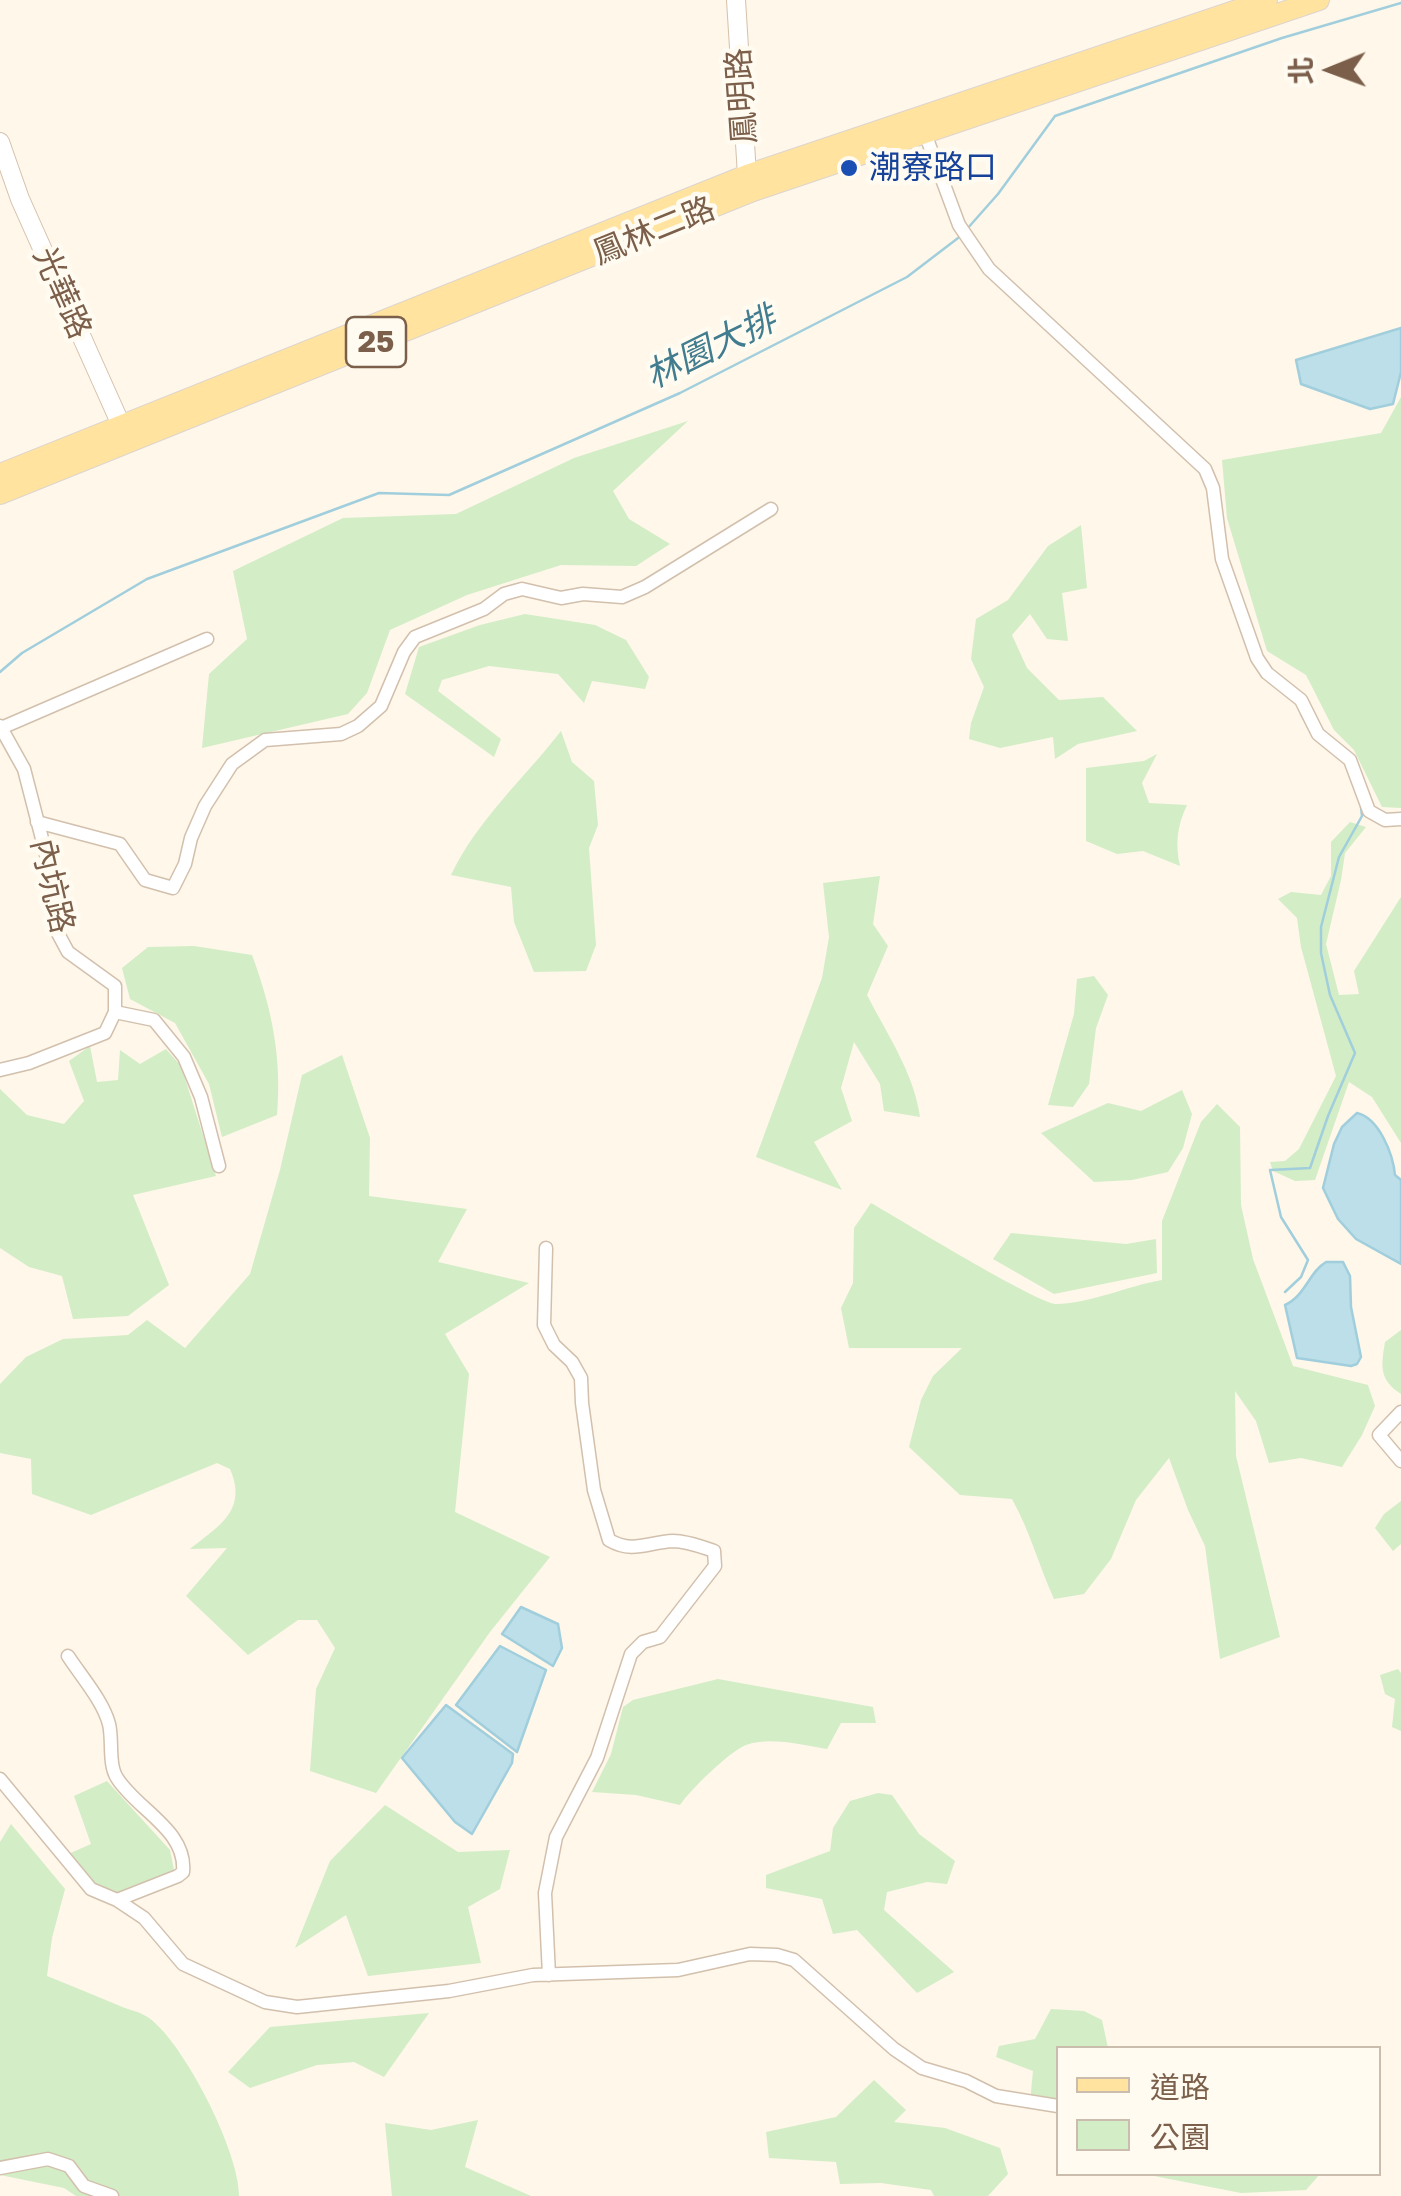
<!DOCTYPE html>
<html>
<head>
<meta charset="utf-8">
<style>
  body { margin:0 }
  #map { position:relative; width:1401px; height:2196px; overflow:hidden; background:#fef7ea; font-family:"Golos Text","Noto Sans TC",sans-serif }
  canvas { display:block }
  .legend { position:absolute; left:1056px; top:2046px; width:325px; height:130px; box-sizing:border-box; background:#fffbf1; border:2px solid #cabdae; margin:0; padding:12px 18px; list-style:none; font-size:30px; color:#7b5f4a }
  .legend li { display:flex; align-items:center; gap:20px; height:50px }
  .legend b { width:50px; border:2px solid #cabdae }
  .north { position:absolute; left:1281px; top:20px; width:100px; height:100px; -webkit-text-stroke:8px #fffbf1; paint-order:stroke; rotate:269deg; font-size:28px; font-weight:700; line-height:40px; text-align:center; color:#7b5f4a }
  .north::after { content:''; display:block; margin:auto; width:35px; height:45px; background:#7b5f4a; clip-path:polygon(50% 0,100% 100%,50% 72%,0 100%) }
</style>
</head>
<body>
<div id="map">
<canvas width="1401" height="2196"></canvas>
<ul class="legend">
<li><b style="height:12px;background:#ffe39f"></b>道路</li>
<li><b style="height:28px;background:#d3edc6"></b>公園</li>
</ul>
<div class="north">北</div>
</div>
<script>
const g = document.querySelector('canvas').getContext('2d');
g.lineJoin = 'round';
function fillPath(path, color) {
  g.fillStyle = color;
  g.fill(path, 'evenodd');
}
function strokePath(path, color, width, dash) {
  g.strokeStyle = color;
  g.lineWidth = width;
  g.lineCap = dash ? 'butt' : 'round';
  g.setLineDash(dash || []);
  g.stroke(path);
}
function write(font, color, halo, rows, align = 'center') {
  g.font = font + ' "Golos Text","Noto Sans TC",sans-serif';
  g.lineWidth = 9;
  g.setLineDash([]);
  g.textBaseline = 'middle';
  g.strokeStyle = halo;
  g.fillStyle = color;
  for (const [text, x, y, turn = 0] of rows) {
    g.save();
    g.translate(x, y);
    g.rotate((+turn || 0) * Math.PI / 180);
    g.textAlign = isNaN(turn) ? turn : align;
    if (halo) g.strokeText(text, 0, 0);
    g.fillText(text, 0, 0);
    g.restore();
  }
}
fillPath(new Path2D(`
  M 1401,397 L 1401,808 L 1382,807 L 1354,750 L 1334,730 L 1306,675 L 1267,651 L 1227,518 L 1222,460 L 1381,433 Z
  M 688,421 L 613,491 L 629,519 L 670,544 L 636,566 L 561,565 L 467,595 L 390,630 L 367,693 L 348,714 L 202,748 L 209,674 L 247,639 L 233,571 L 343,518 L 456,514 L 574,458 Z
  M 1081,525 L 1087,588 L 1062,593 L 1068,641 L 1047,639 L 1030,614 L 1012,635 L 1027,668 L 1059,700 L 1103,697 L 1137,731 L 1078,744 L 1055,759 L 1053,737 L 1000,748 L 969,739 L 971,723 L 984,687 L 971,659 L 976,619 L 1008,600 L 1048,546 Z
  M 525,614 L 595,625 L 626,640 L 649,677 L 645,689 L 592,681 L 584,703 L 558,674 L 489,666 L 442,680 L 438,691 L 501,739 L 494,757 L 405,694 L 419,647 L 480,625 Z
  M 561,731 L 572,762 L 594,781 L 598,825 L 589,848 L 596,945 L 586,971 L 534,972 L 514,922 L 511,887 L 451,875 C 478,819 523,780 561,731 Z
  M 1157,754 L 1142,783 L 1149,803 L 1187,805 C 1177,826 1175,844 1180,866 L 1143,851 L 1117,854 L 1086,841 L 1086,768 L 1144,761 Z
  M 1350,822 L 1366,827 L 1345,853 L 1341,880 L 1326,944 L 1339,995 L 1359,994 L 1354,971 L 1401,897 L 1401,1143 L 1372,1097 L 1349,1082 L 1315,1180 L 1295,1181 L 1273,1171 L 1270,1162 L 1285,1161 L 1299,1149 L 1336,1076 L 1301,947 L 1297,918 L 1278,899 L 1291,892 L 1321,895 L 1331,876 L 1331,842 Z
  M 880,876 L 873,924 L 888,946 L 867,995 C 887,1034 914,1073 920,1117 L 884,1111 L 880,1084 L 854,1042 L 841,1088 L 852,1121 L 814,1142 L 842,1190 L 756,1157 L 822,978 L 829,937 L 823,883 Z
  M 194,946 L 252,955 C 272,1009 282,1058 277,1115 L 222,1137 L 209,1084 L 175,1023 L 130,999 L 122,968 L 148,947 Z
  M 1094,976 L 1108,995 L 1096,1028 L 1089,1084 L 1073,1107 L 1048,1105 L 1074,1014 L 1077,979 Z
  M 90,1046 L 97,1082 L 118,1080 L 120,1050 L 140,1064 L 166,1049 L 181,1066 L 216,1176 L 133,1195 L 169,1285 L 128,1316 L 73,1319 L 62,1276 L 29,1267 L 0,1248 L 0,1089 L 27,1115 L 64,1124 L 84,1101 L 69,1061 Z
  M 342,1055 L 370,1138 L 369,1196 L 467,1209 L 438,1262 L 529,1283 L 445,1334 L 469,1374 L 455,1512 L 550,1557 L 490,1632 L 376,1793 L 310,1771 L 316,1689 L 335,1648 L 317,1620 L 298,1620 L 248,1655 L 186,1596 L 227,1548 L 190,1549 C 219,1526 248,1510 230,1469 L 217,1463 L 91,1515 L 32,1494 L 31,1459 L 0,1453 L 0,1384 L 26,1357 L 63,1339 L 128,1335 L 147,1320 L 185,1348 L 250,1274 L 280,1170 L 302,1075 Z
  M 1182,1090 L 1192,1114 L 1183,1148 L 1168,1172 L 1132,1180 L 1094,1182 L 1041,1133 L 1108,1103 L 1141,1111 Z
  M 1217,1104 L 1240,1127 L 1241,1205 L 1253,1259 L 1293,1366 L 1368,1385 L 1375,1406 L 1362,1435 L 1342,1467 L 1301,1458 L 1269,1463 L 1256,1421 L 1235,1391 L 1236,1456 L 1280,1637 L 1220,1659 L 1205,1546 L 1188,1510 L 1169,1458 L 1136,1500 L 1111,1559 L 1084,1594 L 1054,1599 C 1039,1566 1030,1531 1012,1499 L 960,1495 L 909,1447 L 921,1400 L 933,1376 L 962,1348 L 849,1348 L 841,1308 L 853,1283 L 854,1228 L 871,1203 C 897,1218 1040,1305 1056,1304 C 1092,1303 1127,1286 1162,1280 L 1162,1221 L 1201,1122 Z
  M 1011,1233 L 1126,1244 L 1156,1239 L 1157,1273 L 1054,1294 L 993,1259 Z
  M 1401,1330 L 1401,1394 C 1379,1380 1381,1366 1385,1342 Z
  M 1401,1501 L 1401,1544 L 1393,1551 L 1375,1528 L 1384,1514 Z
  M 1398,1669 L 1401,1673 L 1401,1731 L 1392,1727 L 1395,1699 L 1385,1694 L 1380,1675 Z
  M 718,1679 L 873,1707 L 876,1723 L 841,1723 L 827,1749 C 805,1745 768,1736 746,1745 C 730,1751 690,1790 680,1805 L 636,1795 L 592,1792 L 611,1754 L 623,1707 L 633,1700 Z
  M 107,1781 L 170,1850 L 174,1870 L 117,1895 L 93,1887 L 64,1856 L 91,1844 L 74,1796 Z
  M 878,1793 L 892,1795 L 919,1834 L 955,1861 L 947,1884 L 927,1882 L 887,1892 L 884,1910 L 954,1972 L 917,1993 L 857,1930 L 833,1934 L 822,1899 L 766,1888 L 766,1875 L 830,1851 L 833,1828 L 850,1801 Z
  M 385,1805 L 458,1852 L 510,1850 L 500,1889 L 468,1907 L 481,1963 L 368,1976 L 346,1915 L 295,1948 L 330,1861 Z
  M 11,1824 L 65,1889 L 52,1938 L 47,1976 C 72,1986 96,1996 120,2006 C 129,2010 141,2012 149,2018 C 184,2043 240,2153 239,2196 L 76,2196 L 64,2188 L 0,2175 L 0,1842 Z
  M 1051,2009 L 1084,2011 L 1102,2020 L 1108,2048 L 1058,2048 L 1058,2112 L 1030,2102 L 1033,2071 L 996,2057 L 999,2046 L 1035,2039 Z
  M 429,2013 L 384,2077 L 354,2062 L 317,2065 L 250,2088 L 228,2072 L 270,2027 Z
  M 874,2080 L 906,2110 L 894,2122 L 945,2128 L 1000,2148 L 1008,2174 L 988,2196 L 934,2196 L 931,2190 L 881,2183 L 840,2184 L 836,2162 L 769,2158 L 766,2132 L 836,2117 Z
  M 478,2120 L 465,2167 L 531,2196 L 392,2196 L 385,2123 L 431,2130 Z
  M 1144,2174 L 1320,2174 L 1306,2190 L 1241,2193 Z`), '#d3edc6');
const water = new Path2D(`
  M 1401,328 L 1401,372 L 1393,404 L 1370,409 L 1301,384 L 1296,360 Z
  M 1357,1113 C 1379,1118 1393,1154 1395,1175 L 1401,1180 L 1401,1264 L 1356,1239 L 1338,1219 L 1323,1188 L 1334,1144 L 1342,1127 Z
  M 1326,1262 L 1343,1262 L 1350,1276 L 1351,1307 L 1361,1357 L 1357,1364 L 1351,1366 L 1297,1358 L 1285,1305 C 1306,1295 1309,1272 1326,1262 Z
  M 521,1607 L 558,1624 L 562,1648 L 553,1666 L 502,1634 Z
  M 500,1646 L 546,1670 L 517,1752 L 456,1705 Z
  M 446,1705 L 513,1754 L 512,1763 L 472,1834 L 455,1822 L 402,1758 Z`);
fillPath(water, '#bcdfe9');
strokePath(water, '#a1cedc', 2.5);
strokePath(new Path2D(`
  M 967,229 L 998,194 L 1055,116 L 1282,38 L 1401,3
  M 0,672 L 22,653 L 147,579 L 379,493 L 449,495 L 680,393 L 907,277 L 962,235
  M 1301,714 L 1309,729
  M 1285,1292 L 1301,1277 L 1308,1260 L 1281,1217 L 1270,1170 L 1310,1168 L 1328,1116 L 1355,1053 L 1330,995 L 1321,953 L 1321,927 L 1339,857 L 1362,816 L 1361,807`), '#a1cedc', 2.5);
const street = new Path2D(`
  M 923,128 L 959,225 L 989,269 L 1205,469 L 1213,488 L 1222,559 L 1257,658 L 1267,673 L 1301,700 L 1318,734 L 1350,760 L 1369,811 L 1385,820 L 1401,819
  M 0,726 L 24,769 L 55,889 L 54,926 L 68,952 L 115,986 L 115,1012 L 105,1033 L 29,1063 L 0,1070
  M 1,728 L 207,639
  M 37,822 L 120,844 L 145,880 L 173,888 L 185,864 L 191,838 L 205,806 L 232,764 L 265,740 L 341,734 L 358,726 L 381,706 L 404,652 L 415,637 L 484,609 L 504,594 L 522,589 L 561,598 L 583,594 L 622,597 L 645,587 L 771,509
  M 115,1012 L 154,1020 L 184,1057 L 201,1097 L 219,1166
  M 546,1248 L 544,1325 L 554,1345 L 572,1362 L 581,1378 L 582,1403 L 594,1490 L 609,1540 C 633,1554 648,1542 673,1541 C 687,1541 702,1547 714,1551 L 715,1566 L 660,1637 L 643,1642 L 631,1654 L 597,1758 L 556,1837 L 545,1893 L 549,1975
  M 1401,1412 L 1379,1435 L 1401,1461
  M 68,1656 C 81,1676 103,1701 109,1724 C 113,1740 108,1764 117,1778 C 137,1810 187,1830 183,1872 L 178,1876 L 117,1900
  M 0,1779 L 91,1889 L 117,1900 L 144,1918 L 183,1964 L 265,2002 L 297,2007 L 449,1991 L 533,1975 L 678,1970 L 750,1954 L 777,1955 L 794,1960 L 894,2049 L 922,2068 L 966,2081 L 996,2096 L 1058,2106
  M 0,2168 L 48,2159 L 69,2166 L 84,2186 L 112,2196`);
const secondary = new Path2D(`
  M 736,0 L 747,175 L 751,186
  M 0,142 L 20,199 L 126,436`);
const primary = new Path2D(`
  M 0,474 L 747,175 L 1267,0
  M 0,494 L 753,191 L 1319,0`);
strokePath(street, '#d2c0ad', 15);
strokePath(secondary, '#d5c1ab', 20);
strokePath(primary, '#ddd5d0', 22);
strokePath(street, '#fff', 12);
strokePath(secondary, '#fff', 18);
strokePath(primary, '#ffe39f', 20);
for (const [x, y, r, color] of [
  [849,168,10,"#1a4fb4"]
]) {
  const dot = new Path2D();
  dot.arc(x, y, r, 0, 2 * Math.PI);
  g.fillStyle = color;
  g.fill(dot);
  strokePath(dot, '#fffbf1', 4);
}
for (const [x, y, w] of [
  [376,342,60]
]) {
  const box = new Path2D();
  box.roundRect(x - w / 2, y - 25, w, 50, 8);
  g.fillStyle = '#fffbf1';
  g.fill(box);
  strokePath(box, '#7b5f4a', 2.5);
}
write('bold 30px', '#7b5f4a', null, [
  ["25",376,342]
]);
write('32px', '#7b5f4a', '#fffbf1', [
  ["鳳明路",742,96,-94],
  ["鳳林二路",654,231,-22],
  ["光華路",62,293,66],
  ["內坑路",52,886,77]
]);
write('32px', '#164399', '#fffbf1', [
  ["潮寮路口",869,168]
], 'left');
write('italic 35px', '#427c8f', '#fffbf1', [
  ["林園大排",711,348,-26]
]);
</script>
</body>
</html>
